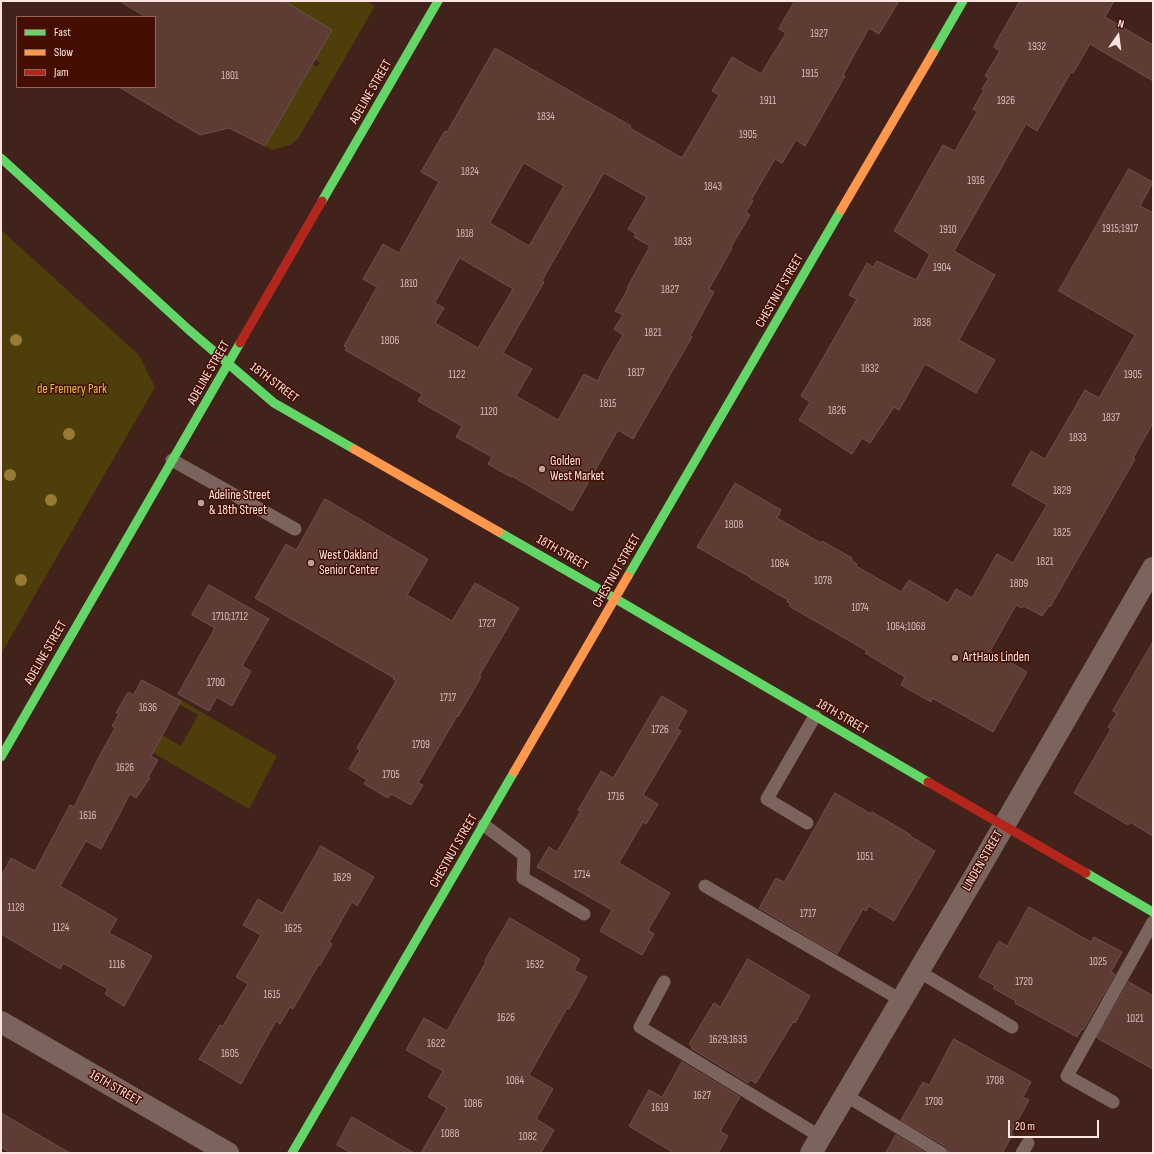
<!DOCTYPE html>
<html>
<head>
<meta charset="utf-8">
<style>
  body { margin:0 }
  #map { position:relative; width:1154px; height:1154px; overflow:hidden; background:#41231b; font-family:"Sofia Sans Condensed",sans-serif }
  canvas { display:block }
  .frame { position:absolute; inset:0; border:2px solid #fce5e0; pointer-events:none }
  .legend { position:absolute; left:16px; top:16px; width:140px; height:72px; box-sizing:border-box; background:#450e03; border:1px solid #8e645b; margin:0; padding:5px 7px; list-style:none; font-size:12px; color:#fce5e0 }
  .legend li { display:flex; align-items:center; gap:8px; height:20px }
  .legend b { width:20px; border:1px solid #8e645b }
  .north { position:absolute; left:1098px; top:16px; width:40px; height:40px; -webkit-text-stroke:3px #450e03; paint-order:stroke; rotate:14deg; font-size:11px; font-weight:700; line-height:16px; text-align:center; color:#fce5e0 }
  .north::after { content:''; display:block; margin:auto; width:14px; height:18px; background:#fce5e0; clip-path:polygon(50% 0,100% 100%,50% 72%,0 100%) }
  .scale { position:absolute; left:1008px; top:1120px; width:91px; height:18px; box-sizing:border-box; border:2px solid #fce5e0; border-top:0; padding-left:5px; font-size:12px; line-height:14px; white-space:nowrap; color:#fce5e0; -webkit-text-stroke:3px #450e03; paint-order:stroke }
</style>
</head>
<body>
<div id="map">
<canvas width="1154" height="1154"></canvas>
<div class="frame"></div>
<ul class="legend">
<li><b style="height:5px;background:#63d668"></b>Fast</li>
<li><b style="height:5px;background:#ff974d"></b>Slow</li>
<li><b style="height:5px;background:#b3261e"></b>Jam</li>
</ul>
<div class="north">N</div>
<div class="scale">20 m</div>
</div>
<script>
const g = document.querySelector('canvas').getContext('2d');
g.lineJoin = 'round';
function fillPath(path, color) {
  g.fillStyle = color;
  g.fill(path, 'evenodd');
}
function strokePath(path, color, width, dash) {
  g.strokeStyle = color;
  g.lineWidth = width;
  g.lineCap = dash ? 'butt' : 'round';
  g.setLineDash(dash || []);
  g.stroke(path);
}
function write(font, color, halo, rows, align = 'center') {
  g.font = font + ' "Sofia Sans Condensed",sans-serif';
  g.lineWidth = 3;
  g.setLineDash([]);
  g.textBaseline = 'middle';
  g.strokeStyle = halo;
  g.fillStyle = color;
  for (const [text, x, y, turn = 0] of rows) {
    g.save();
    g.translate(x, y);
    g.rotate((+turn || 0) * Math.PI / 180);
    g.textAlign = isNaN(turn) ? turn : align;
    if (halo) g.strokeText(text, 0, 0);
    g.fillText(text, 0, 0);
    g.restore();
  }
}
fillPath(new Path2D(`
  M 284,1 L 367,1 L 375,6 L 298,139 L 290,145 L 272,150 L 265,146 L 312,64 L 317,67 L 320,63 L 315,59 Z
  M 1,230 L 139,355 L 155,387 L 1,654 Z
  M 179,699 L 277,756 L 249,809 L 140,745 L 162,735 L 181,746 L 198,715 L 179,704 L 181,701 L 178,700 Z`), '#4d3e0b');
const building = new Path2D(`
  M 120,1 L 284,1 L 332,30 L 265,146 L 229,128 L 200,135 L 119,87 L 155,87 L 155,17 L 146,17 Z
  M 795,1 L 899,1 L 879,34 L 869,28 L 843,75 L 845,76 L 805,146 L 796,140 L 782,163 L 775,159 L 751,200 L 753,201 L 746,212 L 750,215 L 731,247 L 732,248 L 709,289 L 714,292 L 690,336 L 692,337 L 633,439 L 618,430 L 572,511 L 512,476 L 511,477 L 488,464 L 492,457 L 456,437 L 462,426 L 418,401 L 422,394 L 345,350 L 347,348 L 344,346 L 377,287 L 363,279 L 383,244 L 399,253 L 439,182 L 421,172 L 445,131 L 447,132 L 495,48 L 631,126 L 630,128 L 682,158 L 719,95 L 712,91 L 732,57 L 761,74 L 786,33 L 779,29 ZM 524,163 L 564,186 L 529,246 L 490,223 ZM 604,173 L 647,197 L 628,229 L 636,234 L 634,237 L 650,246 L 627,288 L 628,289 L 615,311 L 623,315 L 614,329 L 623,335 L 603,369 L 598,381 L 584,374 L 558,420 L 516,396 L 532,369 L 503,353 L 544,282 L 542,281 ZM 460,258 L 513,289 L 478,348 L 435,323 L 444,308 L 435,303 Z
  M 1020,1 L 1114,1 L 1105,17 L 1153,45 L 1153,81 L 1090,44 L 1073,73 L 1071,72 L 1037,131 L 1026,124 L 954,251 L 995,275 L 959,340 L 995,360 L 976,393 L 925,364 L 899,410 L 894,407 L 870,443 L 862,438 L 852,454 L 799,420 L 810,402 L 801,396 L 857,299 L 849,295 L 867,263 L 873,267 L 877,261 L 916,280 L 930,254 L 894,231 L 943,145 L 955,151 L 977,112 L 973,109 L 984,90 L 982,89 L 989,78 L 985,76 L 1000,51 L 994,47 Z
  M 1129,169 L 1153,182 L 1140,206 L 1153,213 L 1153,423 L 1133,458 L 1135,459 L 1050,607 L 1049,606 L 1042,616 L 1024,606 L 1022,608 L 1016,605 L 990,651 L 1027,672 L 993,732 L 932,698 L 931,702 L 901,685 L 905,677 L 865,653 L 867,651 L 789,606 L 791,604 L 787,602 L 788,600 L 750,578 L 750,577 L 697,547 L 735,483 L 781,510 L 777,518 L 821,543 L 822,541 L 852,558 L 851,560 L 857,564 L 856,566 L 901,592 L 909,580 L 948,603 L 956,589 L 972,598 L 997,554 L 1013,563 L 1047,505 L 1012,485 L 1031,451 L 1045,459 L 1085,390 L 1099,398 L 1135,335 L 1059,291 Z
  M 325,499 L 428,559 L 407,595 L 452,621 L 475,583 L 519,608 L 479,676 L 481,677 L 458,717 L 457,716 L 418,783 L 423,785 L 411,805 L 391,794 L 388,798 L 364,784 L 367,780 L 349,769 L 360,750 L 357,748 L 396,681 L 393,679 L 394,678 L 255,598 L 286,544 L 296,550 Z
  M 209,585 L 269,619 L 242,666 L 251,671 L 232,706 L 217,697 L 209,711 L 178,694 L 215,628 L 192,615 Z
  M 1153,642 L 1153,836 L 1130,822 L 1128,825 L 1074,793 L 1111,729 L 1108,727 L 1117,713 L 1113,711 Z
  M 142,680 L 181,701 L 151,756 L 158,760 L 148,777 L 150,778 L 136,798 L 130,794 L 101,849 L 86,841 L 60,886 L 117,919 L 109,933 L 152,956 L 124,1006 L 105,994 L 108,989 L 63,963 L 60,969 L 1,934 L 1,876 L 11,858 L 35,871 L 70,805 L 74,807 L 100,755 L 115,728 L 112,726 L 119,714 L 116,713 L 128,692 L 133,695 Z
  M 662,696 L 687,711 L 677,729 L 681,731 L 643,795 L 658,804 L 646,824 L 643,822 L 619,863 L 670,893 L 648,930 L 654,934 L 642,955 L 600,931 L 612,910 L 537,867 L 549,847 L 557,852 L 581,811 L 578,810 L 601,771 L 613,778 Z
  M 835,793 L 871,814 L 872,812 L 911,835 L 910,836 L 935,851 L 894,921 L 869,906 L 866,911 L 863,909 L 837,954 L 759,908 L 776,878 L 784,882 Z
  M 321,846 L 374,877 L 357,906 L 352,902 L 329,942 L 332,944 L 320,965 L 319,964 L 293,1009 L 290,1007 L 280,1024 L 276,1021 L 241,1084 L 199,1059 L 220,1025 L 223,1026 L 248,984 L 236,977 L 261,935 L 243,925 L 258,899 L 282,913 Z
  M 1029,907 L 1091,942 L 1094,937 L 1122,952 L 1111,972 L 1115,974 L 1083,1030 L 1082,1029 L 1077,1037 L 1015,1003 L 1016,1001 L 993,988 L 995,986 L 979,977 L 999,941 L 1007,946 Z
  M 510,918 L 580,959 L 574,970 L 587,977 L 569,1009 L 567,1008 L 529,1075 L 553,1089 L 536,1119 L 554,1130 L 541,1153 L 421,1153 L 447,1108 L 428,1097 L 443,1071 L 406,1050 L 424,1018 L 447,1031 L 486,962 L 485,961 Z
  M 748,959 L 810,996 L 795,1023 L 793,1022 L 756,1083 L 750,1080 L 748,1083 L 691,1048 L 692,1046 L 689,1044 L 714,1003 L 720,1007 Z
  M 1129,982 L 1153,996 L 1153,1069 L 1097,1038 Z
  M 954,1039 L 1031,1082 L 1023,1097 L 1029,1100 L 1011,1133 L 1013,1134 L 1002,1153 L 949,1153 L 948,1150 L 945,1146 L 901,1120 L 923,1082 L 929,1085 Z
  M 682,1062 L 740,1097 L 720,1131 L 728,1136 L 718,1153 L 674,1153 L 629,1126 L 649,1090 L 662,1097 Z
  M 1,1113 L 70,1153 L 10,1153 L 1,1147 Z
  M 352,1117 L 414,1153 L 351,1153 L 337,1145 Z
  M 896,1135 L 926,1153 L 886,1153 Z`);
fillPath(building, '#5e3c34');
strokePath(building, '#6b524b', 1);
strokePath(new Path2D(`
  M 172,460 L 295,529
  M 807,823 L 767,799 L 815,716
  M 484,825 L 524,855 L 523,878 L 584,914
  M 705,886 L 901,1000
  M 918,971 L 1012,1027
  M 664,982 L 640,1027 L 821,1137
  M 845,1095 L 941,1153
  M 1113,1102 L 1067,1076 L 1153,922
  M 1022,1153 L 1028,1143`), '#7b645d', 13);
strokePath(new Path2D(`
  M 1,1022 L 228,1153
  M 811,1153 L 976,874 L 1153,568`), '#7b645d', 22);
strokePath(new Path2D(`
  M 933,53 L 963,1
  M 1,158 L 189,330 L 274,403 L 354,449
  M 322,201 L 438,1
  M 499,532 L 616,599 L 928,782
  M 628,576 L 841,210
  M 1,757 L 240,343
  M 1086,873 L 1153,912
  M 292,1153 L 514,772`), '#63d668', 9);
strokePath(new Path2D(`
  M 841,210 L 933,53
  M 354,449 L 499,532
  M 514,772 L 628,576`), '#ff974d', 9);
strokePath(new Path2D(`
  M 240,343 L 322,201
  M 928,782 L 1086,873`), '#b3261e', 9);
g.fillStyle = '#997a35';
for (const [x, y] of [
  [16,340],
  [69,434],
  [10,475],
  [51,500],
  [21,580]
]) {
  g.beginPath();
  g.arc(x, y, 6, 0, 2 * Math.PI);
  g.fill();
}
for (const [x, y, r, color] of [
  [542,469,4,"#bba19b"],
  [201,503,4,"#bba19b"],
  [311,563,4,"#bba19b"],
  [955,658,4,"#bba19b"]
]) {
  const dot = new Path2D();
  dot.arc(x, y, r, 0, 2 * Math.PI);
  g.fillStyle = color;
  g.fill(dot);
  strokePath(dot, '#450e03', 1.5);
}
write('11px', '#d4bbb5', null, [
  ["1927",819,34],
  ["1932",1037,47],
  ["1915",810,74],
  ["1801",230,76],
  ["1911",768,101],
  ["1926",1006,101],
  ["1834",546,117],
  ["1905",748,135],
  ["1824",470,172],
  ["1916",976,181],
  ["1843",713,187],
  ["1915;1917",1120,229],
  ["1910",948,230],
  ["1818",465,234],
  ["1833",683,242],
  ["1904",942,268],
  ["1810",409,284],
  ["1827",670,290],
  ["1838",922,323],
  ["1821",653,333],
  ["1806",390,341],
  ["1832",870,369],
  ["1817",636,373],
  ["1122",457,375],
  ["1905",1133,375],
  ["1815",608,404],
  ["1826",837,411],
  ["1120",489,412],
  ["1837",1111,418],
  ["1833",1078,438],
  ["1829",1062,491],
  ["1808",734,525],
  ["1825",1062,533],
  ["1821",1045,562],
  ["1084",780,564],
  ["1078",823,581],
  ["1809",1019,584],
  ["1074",860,608],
  ["1710;1712",230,617],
  ["1727",487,624],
  ["1064;1068",906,627],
  ["1700",216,683],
  ["1717",448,698],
  ["1636",148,708],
  ["1726",660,730],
  ["1709",421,745],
  ["1626",125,768],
  ["1705",391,775],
  ["1716",616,797],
  ["1616",88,816],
  ["1051",865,857],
  ["1714",582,875],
  ["1629",342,878],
  ["1128",16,908],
  ["1717",808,914],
  ["1124",61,928],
  ["1625",293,929],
  ["1025",1098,962],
  ["1116",117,965],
  ["1632",535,965],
  ["1720",1024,982],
  ["1615",272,995],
  ["1626",506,1018],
  ["1021",1135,1019],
  ["1629;1633",728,1040],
  ["1622",436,1044],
  ["1605",230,1054],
  ["1084",515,1081],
  ["1708",995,1081],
  ["1627",702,1096],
  ["1700",934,1102],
  ["1086",473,1104],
  ["1619",660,1108],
  ["1088",450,1134],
  ["1082",528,1137]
]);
write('13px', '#fce5e0', '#450e03', [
  ["ADELINE STREET",371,92,-60],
  ["CHESTNUT STREET",780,291,-60],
  ["ADELINE STREET",209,373,-60],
  ["18TH STREET",274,383,37],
  ["18TH STREET",562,553,30],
  ["CHESTNUT STREET",617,571,-60],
  ["ADELINE STREET",46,653,-60],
  ["18TH STREET",842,717,30],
  ["CHESTNUT STREET",454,851,-60],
  ["LINDEN STREET",983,861,-60],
  ["16TH STREET",115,1088,30]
]);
write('13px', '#e1c24a', '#450e03', [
  ["de Fremery Park",72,390]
]);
write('13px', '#fce5e0', '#450e03', [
  ["Golden",550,462],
  ["West Market",550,477],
  ["Adeline Street",209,496],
  ["& 18th Street",209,511],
  ["West Oakland",319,556],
  ["Senior Center",319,571],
  ["ArtHaus Linden",963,658]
], 'left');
</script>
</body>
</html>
